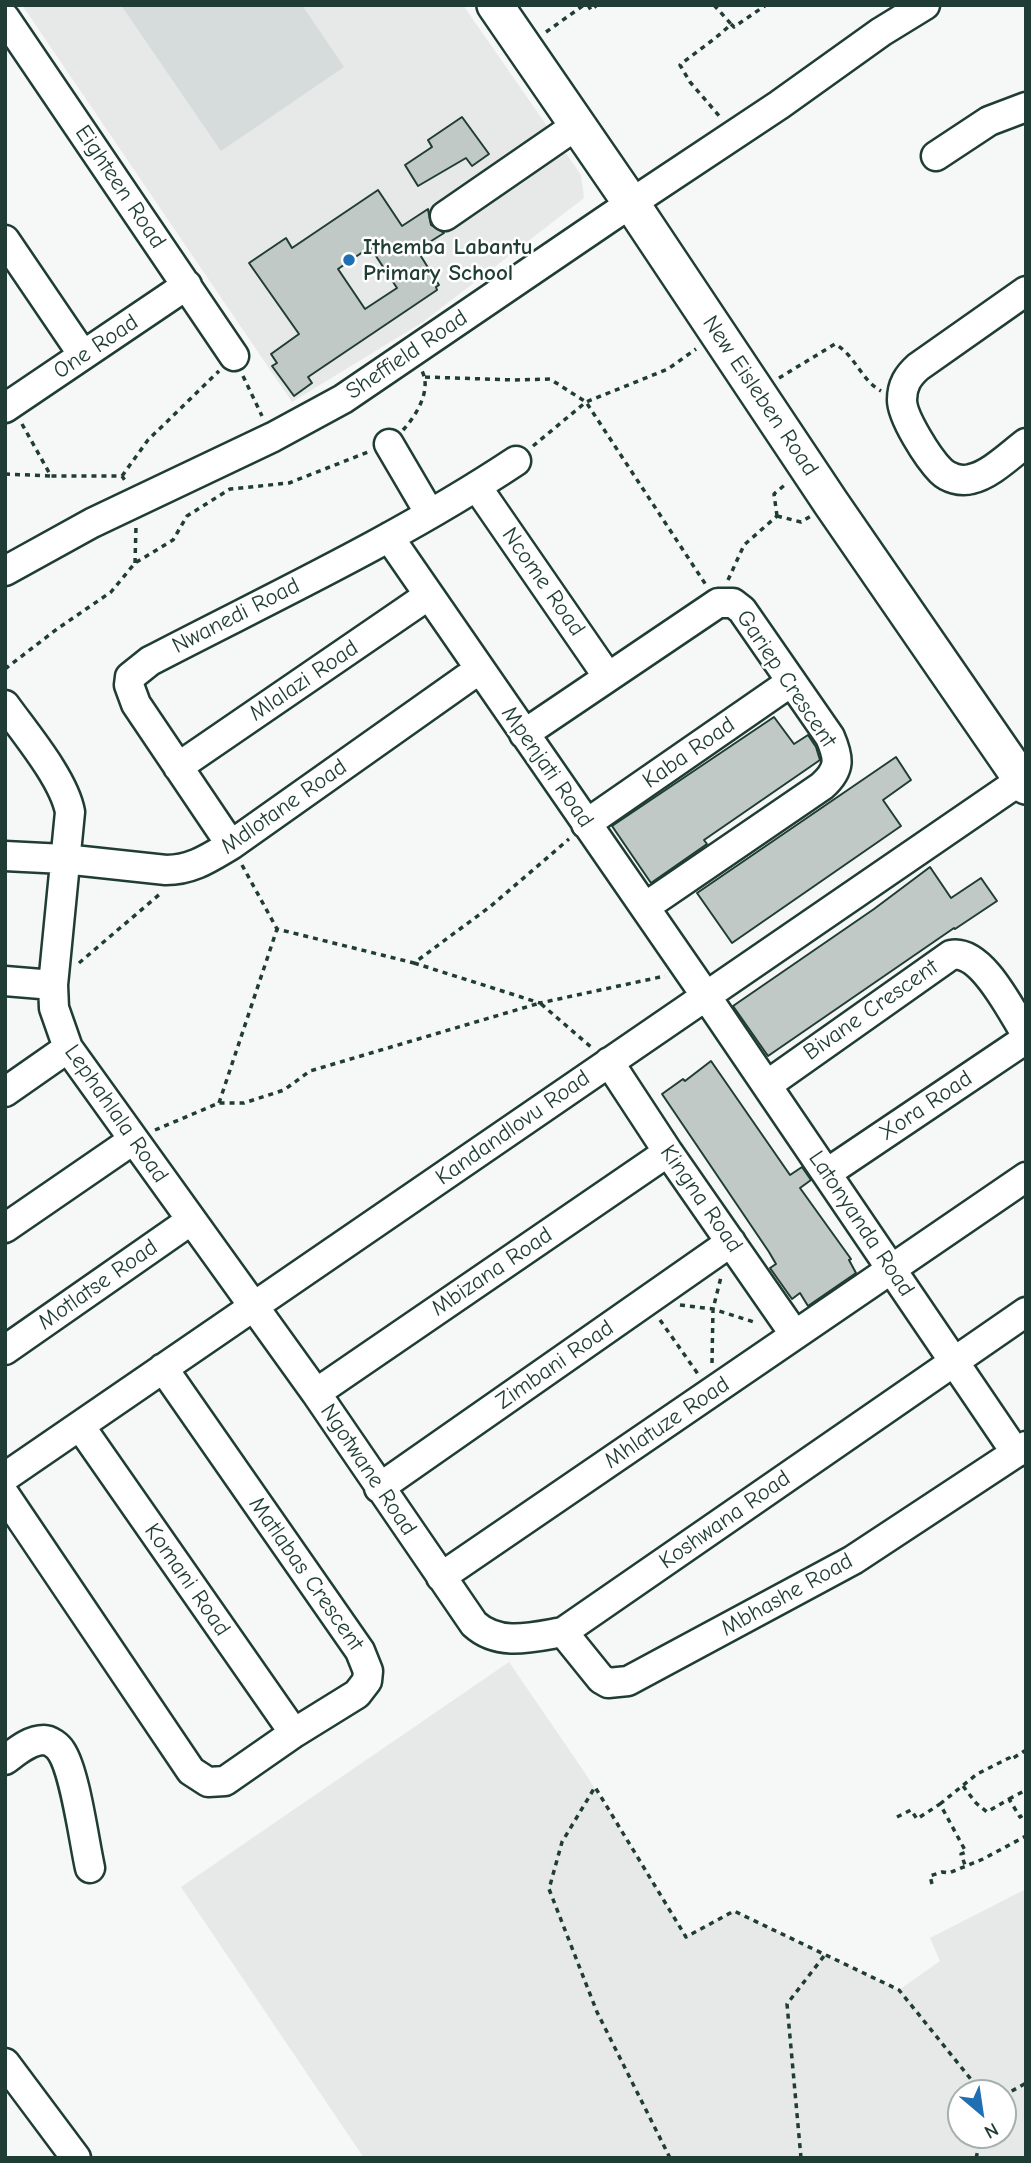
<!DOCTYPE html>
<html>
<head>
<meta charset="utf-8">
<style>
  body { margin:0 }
  #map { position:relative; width:1031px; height:2163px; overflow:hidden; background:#f6f7f7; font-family:"Comic Neue",sans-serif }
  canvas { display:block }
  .frame { position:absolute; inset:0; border:7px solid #1f3d34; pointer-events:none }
  .north { position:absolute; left:947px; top:2079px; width:70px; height:70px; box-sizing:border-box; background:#fff; border:2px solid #a5b1ae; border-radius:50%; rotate:151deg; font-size:19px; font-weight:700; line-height:28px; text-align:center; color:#1f3d34 }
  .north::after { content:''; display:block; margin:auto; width:24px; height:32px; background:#1f6fb2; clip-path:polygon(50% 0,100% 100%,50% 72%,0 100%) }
</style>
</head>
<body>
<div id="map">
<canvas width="1031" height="2163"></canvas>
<div class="frame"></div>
<div class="north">N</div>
</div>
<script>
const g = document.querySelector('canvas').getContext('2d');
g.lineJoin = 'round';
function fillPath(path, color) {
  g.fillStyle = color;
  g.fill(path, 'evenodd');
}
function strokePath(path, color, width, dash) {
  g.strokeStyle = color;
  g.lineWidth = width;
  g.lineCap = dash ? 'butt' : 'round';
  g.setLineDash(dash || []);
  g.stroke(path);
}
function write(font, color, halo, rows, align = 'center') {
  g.font = font + ' "Comic Neue",sans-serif';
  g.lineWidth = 5;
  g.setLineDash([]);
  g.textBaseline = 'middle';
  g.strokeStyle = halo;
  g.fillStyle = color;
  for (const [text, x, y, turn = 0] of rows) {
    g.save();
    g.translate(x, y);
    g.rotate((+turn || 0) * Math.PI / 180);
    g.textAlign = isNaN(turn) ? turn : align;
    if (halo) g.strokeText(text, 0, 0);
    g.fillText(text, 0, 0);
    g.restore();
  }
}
fillPath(new Path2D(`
  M 22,5 L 463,5 L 581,175 L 584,198 L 423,322 L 292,402 Z
  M 509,1662 L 585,1773 L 686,1936 L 734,1911 L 899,1990 L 940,1961 L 930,1938 L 1026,1889 L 1026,2158 L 364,2158 L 181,1887 ZM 961,2093 L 1003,2093 L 1003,2135 L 961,2135 Z`), '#e6e9e8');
fillPath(new Path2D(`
  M 121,5 L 302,5 L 344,67 L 221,151 Z`), '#d6dcdb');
const building = new Path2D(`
  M 462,117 L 489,154 L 472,166 L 466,158 L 418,186 L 405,165 L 432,147 L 428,140 Z
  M 378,190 L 402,226 L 428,209 L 431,225 L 444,233 L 417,250 L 439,285 L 436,287 L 437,290 L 308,377 L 312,383 L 294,396 L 272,366 L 277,363 L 271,354 L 299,334 L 249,263 L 286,238 L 292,248 ZM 370,247 L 397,288 L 365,309 L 338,269 Z
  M 774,717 L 794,744 L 808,735 L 816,747 L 820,760 L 704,840 L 707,844 L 651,883 L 612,826 Z
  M 896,757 L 911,780 L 883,800 L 901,826 L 732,943 L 697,893 Z
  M 930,867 L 951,898 L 981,878 L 997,901 L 955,929 L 954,928 L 768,1056 L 733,1006 L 874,909 Z
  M 711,1061 L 790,1175 L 802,1167 L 811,1180 L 800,1188 L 851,1259 L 849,1260 L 856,1273 L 808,1306 L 800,1293 L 792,1299 L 770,1268 L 776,1264 L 769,1252 L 662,1094 L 683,1079 L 685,1081 Z`);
fillPath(building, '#c0c9c6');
strokePath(building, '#1f3d34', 2);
const minor = new Path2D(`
  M 5,18 L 234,356
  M 936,156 L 989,121 L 1026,107
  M 445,216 L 577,125
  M 5,240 L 83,355
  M 1026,291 L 918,367 C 908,376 902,385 902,400 C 902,417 928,458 941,471 C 948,478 961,482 971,479 C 990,475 1010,455 1026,443
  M 5,408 L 187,285
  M 389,444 L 430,514
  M 477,487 L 608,677
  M 389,537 L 706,996 L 1016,1453
  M 5,571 L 92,523 L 273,437 L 343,399 L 609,218 L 779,105 L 881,32 L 925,5
  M 5,705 C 25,733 64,779 70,812 L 53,985 L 54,1008 L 68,1048 L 316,1393 L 474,1624 C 499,1647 533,1637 563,1632 L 1026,1312
  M 524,734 L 718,603 L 733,603 L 742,610 L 830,737 C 839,758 841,769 822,786 L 645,907
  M 178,767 L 429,595
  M 586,824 L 791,682
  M 231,845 L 136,704 L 129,685 L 130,677 L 150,661 C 273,597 400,538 516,461
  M 5,856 L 64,859 L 166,870 C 192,870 209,858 231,845 L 467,678 L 480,671
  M 5,981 L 53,985
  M 609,1062 L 668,1152 L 795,1335
  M 767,1085 L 951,955 C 982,949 1011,1011 1026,1034
  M 5,1092 L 68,1048
  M 827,1173 L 1026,1039
  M 5,1228 L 133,1140
  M 5,1350 L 190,1221
  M 316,1393 L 668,1152
  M 80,1426 L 294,1733
  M 5,1477 L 1021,780
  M 379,1488 L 731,1242
  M 5,1495 L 191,1771 L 208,1782 L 225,1781 L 294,1733 L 357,1694 L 367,1681 L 368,1671 L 360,1651 L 163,1368
  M 441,1577 L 1026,1177
  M 563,1632 L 601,1679 L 608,1683 L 628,1681 L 853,1560 L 1026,1446
  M 5,1760 C 16,1752 29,1740 44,1740 C 50,1740 58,1746 61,1751 C 75,1771 84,1841 90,1868
  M 5,2063 L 76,2158`);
const major = new Path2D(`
  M 495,5 L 631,203 L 831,503 L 1026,786`);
strokePath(minor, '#1f3d34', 33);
strokePath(major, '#1f3d34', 40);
strokePath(new Path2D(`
  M 588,5 L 591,10 L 597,5
  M 714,5 L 731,24 C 715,40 697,51 680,65 L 690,82 L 721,118
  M 731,24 L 734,27 L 766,5
  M 546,32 L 584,5
  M 243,376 L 262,416
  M 425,377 L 514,380 L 550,379 L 586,402 L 706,585
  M 779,378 L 835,344 C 855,355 861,380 881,391
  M 22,424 L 51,476 L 122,476 L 126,482
  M 403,430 C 416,416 432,390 422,371
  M 533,446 L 586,402 L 668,369 L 696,349
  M 5,474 L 51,476
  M 122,476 L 148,440 L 219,371
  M 777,516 L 774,494 L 787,483
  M 777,516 L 801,522 L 811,516
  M 135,563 L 136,526
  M 728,580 L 744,545 L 777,516
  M 5,669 L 57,629 L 111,592 L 135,563 L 173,540 L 187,516 L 230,489 L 289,483 L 368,452
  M 242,865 L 277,929 L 414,963 L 491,906 L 569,839
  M 79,963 L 161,893
  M 414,963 L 540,1003 L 665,976
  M 219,1103 L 277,929
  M 155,1130 L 219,1103 L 244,1103 L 284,1090 L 310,1071 L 540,1003 L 591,1047
  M 680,1305 L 713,1309 L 757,1323
  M 660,1320 L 698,1374
  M 712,1363 L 713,1309 L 721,1277
  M 963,1786 L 976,1803 L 987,1812 L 1009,1799 L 1020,1817 L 1026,1813
  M 1009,1799 L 1026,1790
  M 940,1804 L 977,1774 L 1009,1758 L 1010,1760 L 1026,1750
  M 897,1817 L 911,1810 L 917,1819 L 940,1804 L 966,1852 L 961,1854 L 965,1865
  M 932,1884 L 930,1876 L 942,1872 L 949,1873 L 983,1859 L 1026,1836
  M 1003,2096 L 1026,2083
  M 670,2158 L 597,2012 L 549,1889 L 562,1842 L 595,1787 L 686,1937 L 734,1911 L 899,1990 L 982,2093
  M 801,2158 L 787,2004 L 824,1956
  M 976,2158 L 982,2135`), '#1f3d34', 3.5, [5, 5]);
strokePath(minor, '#fff', 28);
strokePath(major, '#fff', 35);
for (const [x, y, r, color] of [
  [349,260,7,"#1f6fb2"]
]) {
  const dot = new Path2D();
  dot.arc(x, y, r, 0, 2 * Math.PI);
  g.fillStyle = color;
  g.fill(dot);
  strokePath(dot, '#fff', 2.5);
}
write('23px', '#1f3d34', '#fff', [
  ["Eighteen Road",120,187,56],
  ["One Road",96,347,-34],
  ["Sheffield Road",407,355,-34],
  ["New Eisleben Road",760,396,56],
  ["Ncome Road",543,582,55],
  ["Nwanedi Road",236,616,-27],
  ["Gariep Crescent",786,679,56],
  ["Mlalazi Road",304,681,-34],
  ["Kaba Road",689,753,-35],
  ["Mpenjati Road",547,767,55],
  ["Mdlotane Road",284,807,-35],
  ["Bivane Crescent",871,1010,-35],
  ["Xora Road",926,1106,-34],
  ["Lephahlala Road",116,1114,55],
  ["Kandandlovu Road",513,1128,-35],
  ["Kingna Road",701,1199,55],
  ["Latonyanda Road",861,1224,56],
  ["Mbizana Road",492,1272,-34],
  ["Motlatse Road",98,1285,-35],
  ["Zimbani Road",555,1365,-35],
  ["Mhlatuze Road",667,1423,-34],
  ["Ngotwane Road",368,1470,56],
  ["Koshwana Road",725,1520,-35],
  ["Matlabas Crescent",306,1574,55],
  ["Komani Road",187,1580,55],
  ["Mbhashe Road",787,1595,-29]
]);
write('bold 23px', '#1f3d34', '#fff', [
  ["Ithemba Labantu",363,247],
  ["Primary School",363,273]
], 'left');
</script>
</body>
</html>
